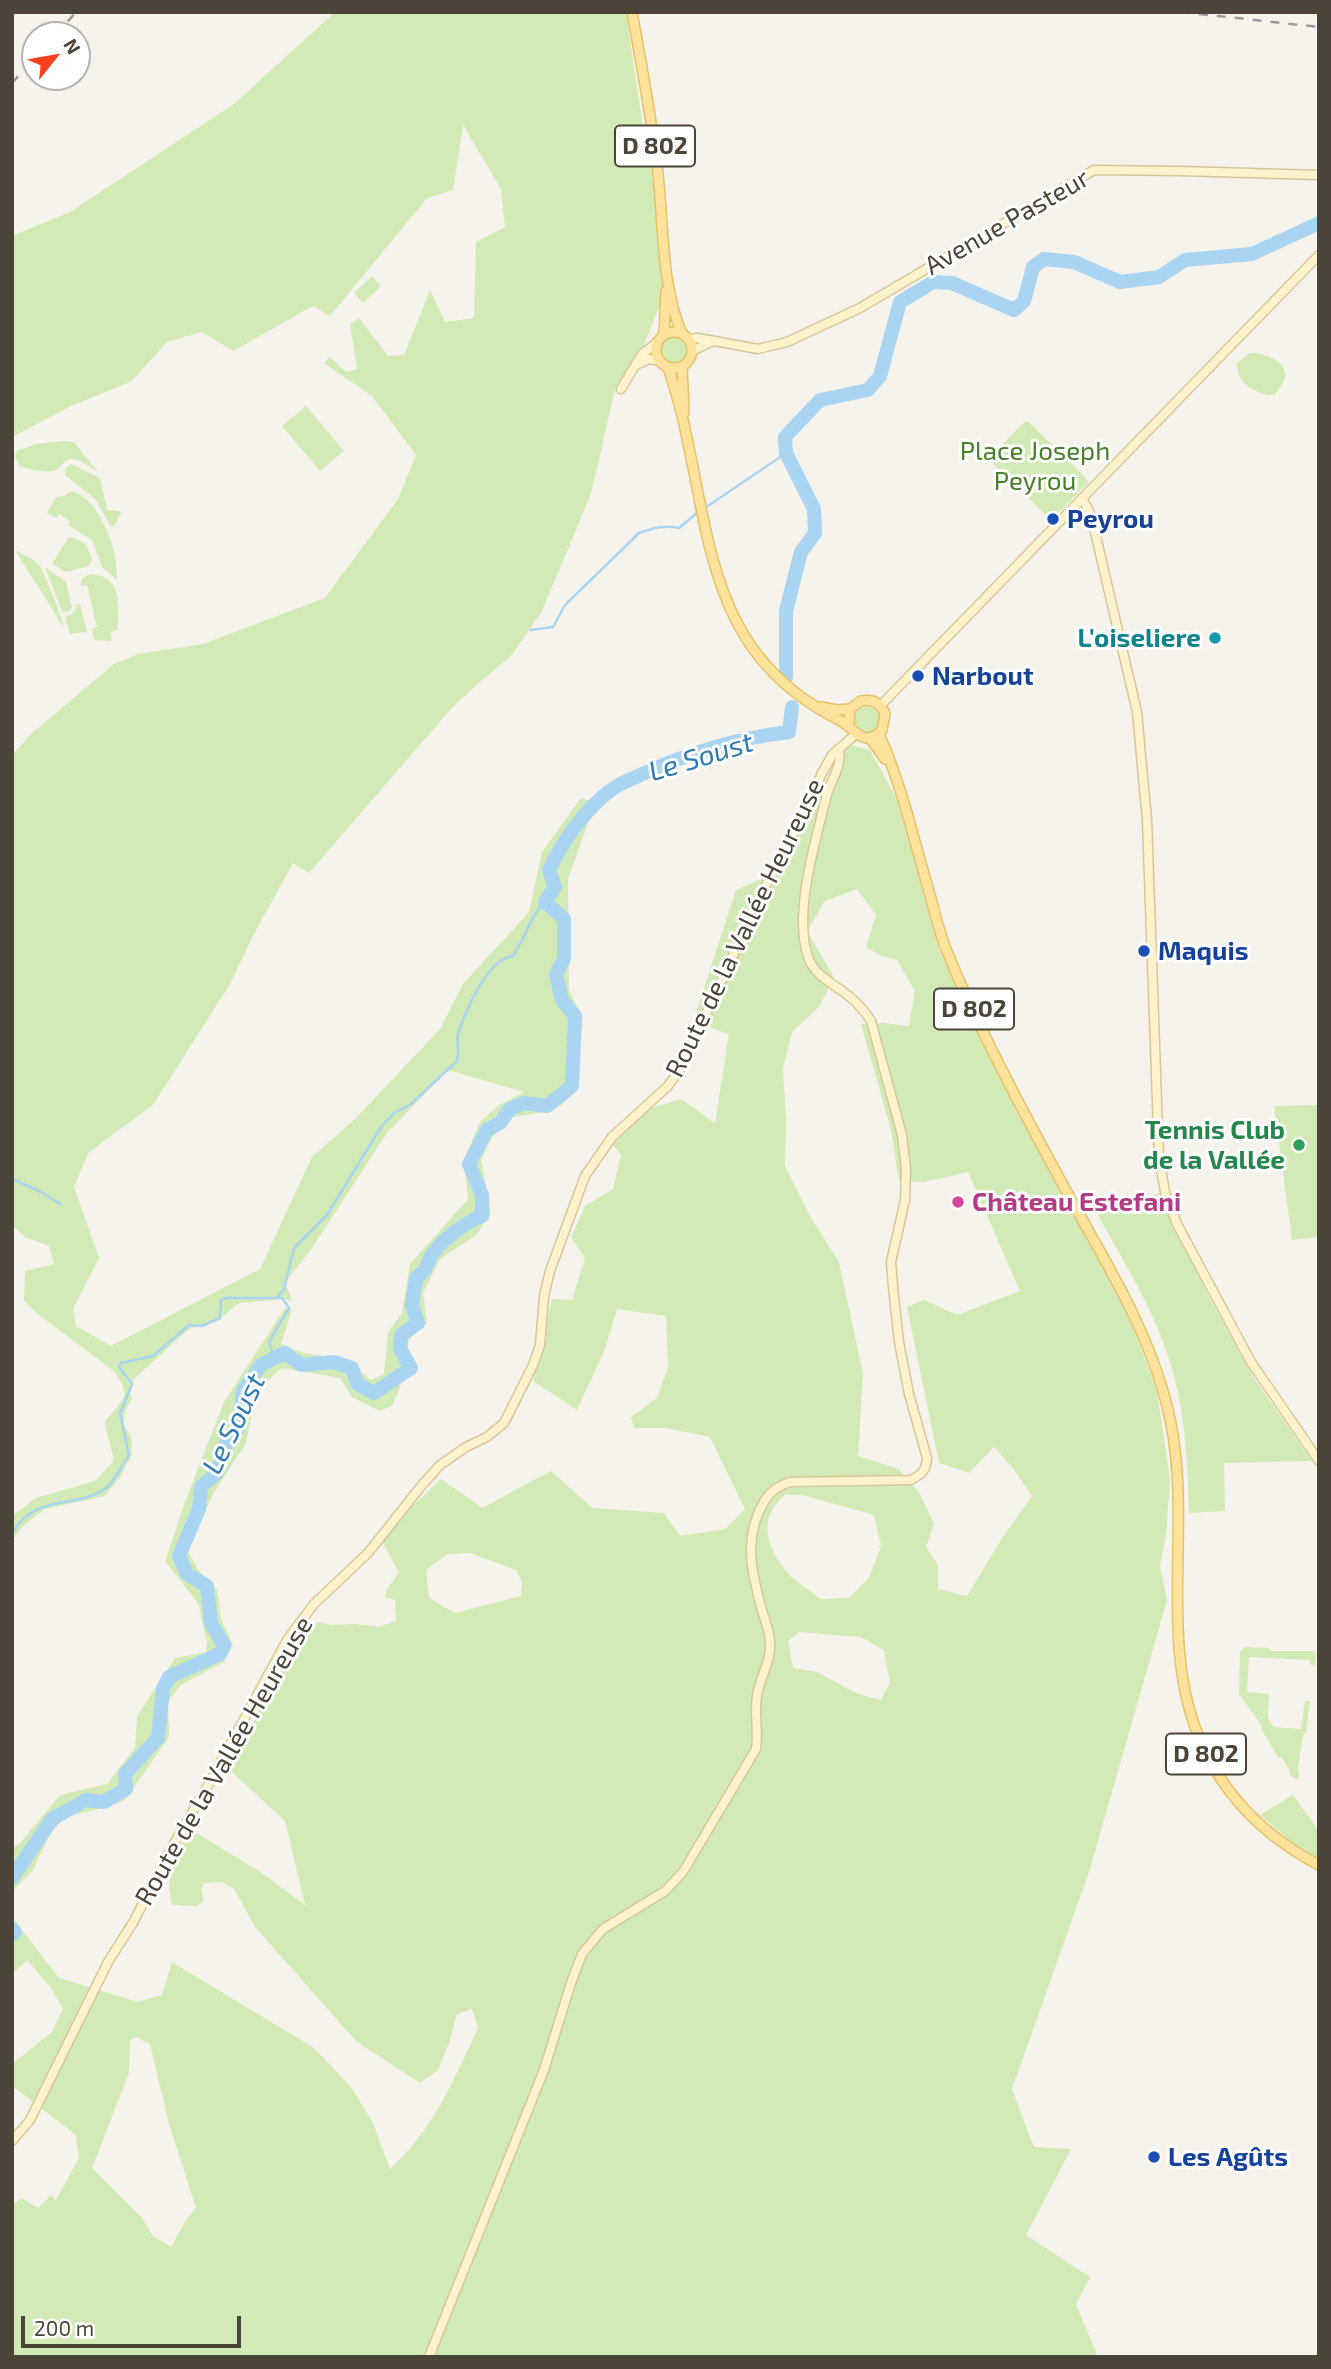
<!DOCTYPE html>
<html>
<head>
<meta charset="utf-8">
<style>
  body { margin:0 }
  #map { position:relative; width:1331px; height:2369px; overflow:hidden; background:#f6f3ec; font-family:"Exo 2",sans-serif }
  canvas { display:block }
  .frame { position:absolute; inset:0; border:14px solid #4b4439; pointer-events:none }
  .north { position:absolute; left:21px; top:21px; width:70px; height:70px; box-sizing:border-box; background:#fff; border:2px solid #b7b4b0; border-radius:50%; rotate:59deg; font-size:19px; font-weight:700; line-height:28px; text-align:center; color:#4b4439 }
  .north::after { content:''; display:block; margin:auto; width:24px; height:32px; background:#fc3f1d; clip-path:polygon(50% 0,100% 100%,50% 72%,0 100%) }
  .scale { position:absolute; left:21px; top:2316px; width:220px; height:32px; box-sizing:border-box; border:4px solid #4b4439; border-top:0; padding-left:9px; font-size:21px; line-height:24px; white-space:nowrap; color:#4b4439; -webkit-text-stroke:5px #fff; paint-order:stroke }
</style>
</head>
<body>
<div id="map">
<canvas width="1331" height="2369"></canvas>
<div class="frame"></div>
<div class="north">N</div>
<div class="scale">200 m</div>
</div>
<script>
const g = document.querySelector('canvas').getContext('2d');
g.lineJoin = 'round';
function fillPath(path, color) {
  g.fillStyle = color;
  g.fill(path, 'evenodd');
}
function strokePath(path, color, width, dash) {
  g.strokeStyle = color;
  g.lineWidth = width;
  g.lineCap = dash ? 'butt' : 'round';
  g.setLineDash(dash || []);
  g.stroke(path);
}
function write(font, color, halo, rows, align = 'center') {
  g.font = font + ' "Exo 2",sans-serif';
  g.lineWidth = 6;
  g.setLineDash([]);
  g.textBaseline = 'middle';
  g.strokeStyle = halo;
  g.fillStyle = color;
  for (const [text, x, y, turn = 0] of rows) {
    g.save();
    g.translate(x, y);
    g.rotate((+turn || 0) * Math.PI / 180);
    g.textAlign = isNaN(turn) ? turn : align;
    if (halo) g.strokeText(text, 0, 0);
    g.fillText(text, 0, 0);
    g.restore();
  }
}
fillPath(new Path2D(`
  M 335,12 L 626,12 L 642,121 L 671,277 L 642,350 L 614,393 L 591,494 L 542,611 L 512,655 L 474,687 L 450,710 L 309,873 L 293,863 L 254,934 L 230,984 L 153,1105 L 88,1153 L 74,1187 L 99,1258 L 73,1309 L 76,1326 L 111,1346 L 260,1269 L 312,1157 L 355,1119 L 440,1029 L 463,984 L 529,912 L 542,852 L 581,798 L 595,803 L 568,879 L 569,989 L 582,1019 L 577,1084 L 562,1105 L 545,1112 L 513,1117 L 492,1137 L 481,1160 L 491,1213 L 476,1235 L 440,1259 L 423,1293 L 427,1323 L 409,1339 L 400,1387 L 392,1406 L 380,1411 L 352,1397 L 340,1378 L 282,1368 L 272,1376 L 256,1397 L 246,1443 L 213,1494 L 187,1550 L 199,1571 L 217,1589 L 221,1618 L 233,1645 L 224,1662 L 181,1685 L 168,1701 L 169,1737 L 125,1800 L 105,1808 L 67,1816 L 51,1832 L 33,1870 L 14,1890 L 12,1899 L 12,1848 L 20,1843 L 60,1795 L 107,1784 L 135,1748 L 137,1716 L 175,1658 L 206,1652 L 207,1641 L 198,1603 L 165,1561 L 185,1502 L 224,1402 L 285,1308 L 292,1309 L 281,1344 L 303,1353 L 345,1359 L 371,1380 L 384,1374 L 388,1332 L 402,1313 L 410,1264 L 468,1199 L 464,1159 L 481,1121 L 499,1105 L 524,1092 L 448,1070 L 387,1133 L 310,1251 L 285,1282 L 292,1301 L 284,1299 L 239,1303 L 217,1321 L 189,1329 L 136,1377 L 129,1386 L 132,1399 L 126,1409 L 123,1424 L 131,1436 L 132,1455 L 119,1478 L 105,1496 L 45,1509 L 22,1527 L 12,1540 L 12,1516 L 36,1498 L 95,1481 L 113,1462 C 113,1447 106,1436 105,1421 L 115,1410 L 125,1395 L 122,1384 L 115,1372 L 35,1312 L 24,1301 L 25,1271 L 54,1264 L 49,1246 L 25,1237 L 12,1225 L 12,755 L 31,734 L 114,664 L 138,654 L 203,644 L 325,598 L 398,499 L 416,455 L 372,396 L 324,363 L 330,357 L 346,372 L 357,369 L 350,324 L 359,318 L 388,356 L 404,355 L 430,290 L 445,322 L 474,318 L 476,242 L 505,227 L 501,189 L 463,125 L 453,190 L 427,198 L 330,316 L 313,306 L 233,351 L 202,332 L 167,342 L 132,381 L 71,406 L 12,437 L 12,236 L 70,212 L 234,104 Z
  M 372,276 L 381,286 L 363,303 L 354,293 Z
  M661 350a13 13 0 1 1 26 0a13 13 0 1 1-26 0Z
  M 1250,353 C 1262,353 1283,359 1285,373 C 1287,380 1278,389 1275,395 C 1257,396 1236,383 1237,363 Z
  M 306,406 L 344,451 L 320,471 L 282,426 Z
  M 1024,422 L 1029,422 L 1087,479 L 1088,483 L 1051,520 L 988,459 Z
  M 64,441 L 74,442 L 98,472 C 91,468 80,459 72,459 C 64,459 61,469 53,471 C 44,473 28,469 19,466 L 15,456 L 17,451 L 36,444 Z
  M 71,464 L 100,478 L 107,510 L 122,511 L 114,527 L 110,525 L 95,499 L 65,475 L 65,469 Z
  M 71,491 C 100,498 119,552 117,580 L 102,567 L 92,540 L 68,525 L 70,521 L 59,514 L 57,518 L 47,513 L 56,497 L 64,496 Z
  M 72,537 L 86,544 L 92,559 L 89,566 L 66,572 L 52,564 L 68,538 Z
  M 15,550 C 22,554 34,559 39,565 C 44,571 63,620 64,628 Z
  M 45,567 L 66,582 L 72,608 L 69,611 L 62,612 Z
  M 89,574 C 124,576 117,603 118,629 L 110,633 L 112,639 L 109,641 L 94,640 L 92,629 L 97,627 L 87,585 L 81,586 L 81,580 Z
  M 80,604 L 87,632 L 70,634 L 65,617 L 71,615 L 76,609 L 75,605 Z
  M854 720a13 13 0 1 1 26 0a13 13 0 1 1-26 0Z
  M 850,745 L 870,750 L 898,802 L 939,950 L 1021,1120 L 1127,1311 L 1157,1391 L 1170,1480 L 1166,1535 L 1160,1566 L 1167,1600 L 1089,1872 L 1012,2089 L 1034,2147 L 1071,2149 L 1026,2235 L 1090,2277 L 1076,2304 L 1098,2357 L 12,2357 L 12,2202 L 15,2203 L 21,2198 L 38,2208 L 51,2195 L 56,2200 L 79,2158 L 76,2135 L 12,2086 L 12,2064 L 52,2032 L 63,2009 L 52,1989 L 27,1960 L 12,1974 L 12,1917 L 59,1978 L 138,2002 L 162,1995 L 172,1962 L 314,2048 L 351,2087 L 373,2123 L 390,2169 C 433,2131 454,2079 478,2028 L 472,2009 L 457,2014 L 449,2043 L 438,2070 L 420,2083 L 356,2041 L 255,1927 L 234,1889 L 222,1882 L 204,1883 L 201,1890 L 204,1901 L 197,1906 L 172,1905 C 165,1869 172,1859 190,1829 L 262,1873 L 305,1905 L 285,1821 L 229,1769 L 288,1655 L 317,1622 L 332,1625 L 356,1624 L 379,1627 L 396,1621 L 395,1600 L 385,1597 L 386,1590 L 399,1573 L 380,1537 L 441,1479 L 482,1508 L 551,1471 L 592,1508 L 664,1513 L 680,1536 L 725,1529 L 745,1509 L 710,1437 L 665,1428 L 634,1428 L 631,1417 L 657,1398 L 668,1367 L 666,1316 L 617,1309 L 605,1349 L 577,1410 L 533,1381 L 552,1299 L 572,1300 L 585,1258 L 571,1237 L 585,1206 L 613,1189 L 621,1155 L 611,1143 L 646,1110 L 681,1099 L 715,1123 L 729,1034 L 693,1022 L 736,890 L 775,873 L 838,758 ZM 857,889 L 876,915 L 866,947 L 882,956 L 897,960 L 915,991 L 909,1026 L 884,1023 L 861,1024 L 891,1130 L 899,1181 L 924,1182 L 968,1172 L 1020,1291 L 957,1315 L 924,1300 L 907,1307 L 939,1463 L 969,1473 L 994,1447 L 1012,1467 L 1032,1496 L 1001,1540 L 967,1596 L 938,1589 L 938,1565 L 926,1547 L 934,1524 L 920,1494 L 899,1469 L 858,1456 L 863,1374 L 839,1262 L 811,1218 L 785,1166 L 786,1120 L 783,1069 L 792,1032 L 819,1007 L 834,977 L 807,931 L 825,901 ZM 785,1495 L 802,1495 L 874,1515 L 881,1546 L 869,1578 L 849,1598 L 820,1599 C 808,1589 792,1580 783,1567 C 765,1542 759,1516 785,1495 ZM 470,1553 L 516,1570 L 522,1581 L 521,1596 L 455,1613 L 429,1598 L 426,1570 L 448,1554 ZM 799,1632 L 860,1637 L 884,1650 L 890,1684 L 880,1700 L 856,1693 L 817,1672 L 793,1668 L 788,1641 ZM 137,2037 L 150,2044 L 169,2124 L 196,2208 L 186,2220 L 171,2247 L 153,2236 L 142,2218 L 92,2168 L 129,2073 L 130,2040 Z
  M 1319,1105 L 1319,1237 L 1292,1240 L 1274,1106 Z
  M 1160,1193 L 1210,1299 L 1254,1378 L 1312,1461 L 1224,1463 L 1225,1511 L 1189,1513 C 1188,1461 1185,1410 1169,1359 C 1153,1307 1121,1258 1096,1211 L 1097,1207 Z
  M 1245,1647 L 1269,1648 L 1272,1651 L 1314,1651 L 1316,1653 L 1315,1665 L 1310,1665 L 1310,1660 L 1249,1657 L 1247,1692 L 1269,1694 L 1268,1718 L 1274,1727 L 1301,1729 L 1305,1701 L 1310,1701 L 1306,1733 L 1303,1735 L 1298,1768 L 1299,1775 L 1297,1779 L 1289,1775 L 1290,1771 L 1282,1758 L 1278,1757 L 1261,1729 L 1262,1726 L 1239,1694 L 1240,1651 Z
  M 1293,1795 L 1319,1831 L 1319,1858 L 1292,1842 L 1260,1815 Z`), '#d2eab5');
strokePath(new Path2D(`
  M 705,508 L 786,453
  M 531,630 L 553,627 L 565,605 L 639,533 C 653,528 664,525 679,528 L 699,511
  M 12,1179 L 41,1192 L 60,1204
  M 277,1298 L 282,1298 L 289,1308 L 269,1342 L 272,1352 L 277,1357
  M 12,1533 C 37,1492 76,1510 106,1488 C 115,1481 121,1466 129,1456 L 120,1413 L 132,1384 L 119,1367 L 121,1363 L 153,1356 L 189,1325 L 202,1326 L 220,1318 L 221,1300 L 226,1298 L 277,1298 L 284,1289 L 294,1248 L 327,1215 L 381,1127 L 394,1113 L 411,1104 L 457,1061 C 460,1052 456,1043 458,1034 C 465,1012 487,959 513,956 C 525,939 530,916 545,902`), '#a9d4f2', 2.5);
strokePath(new Path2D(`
  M 786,677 L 786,611 L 801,552 L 815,533 L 814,509 L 786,453 L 785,437 L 820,400 L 868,390 L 880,376 L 900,302 L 933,282 L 952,283 L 1014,310 L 1024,301 L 1033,267 L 1044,259 L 1074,262 L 1120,282 L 1159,277 L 1185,260 L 1252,254 L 1319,223
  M 12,1878 L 52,1819 L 86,1800 L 104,1802 L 126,1789 L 125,1774 L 158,1738 L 163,1689 L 169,1677 L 220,1654 L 224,1645 L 211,1623 L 207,1586 L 187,1574 L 179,1556 L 199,1509 L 201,1487 L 217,1473 L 226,1443 L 239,1427 L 243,1390 L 261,1365 L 285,1353 L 301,1365 L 334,1362 L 352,1368 L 357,1384 L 374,1393 L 411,1368 L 400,1349 L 401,1335 L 418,1323 L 412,1305 L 416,1278 C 428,1270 425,1267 432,1255 C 441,1240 466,1222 482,1216 L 482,1195 L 469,1164 L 487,1130 L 500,1123 L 510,1109 L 524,1103 L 547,1106 L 572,1086 L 575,1016 L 562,1000 L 556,974 L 564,959 L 564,919 L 545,902 L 555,887 L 549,870 C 563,841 585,809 611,790 C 620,783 630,780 640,775 C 686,754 739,738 789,732 L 792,707
  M 12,1929 L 15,1932 L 12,1935`), '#a9d4f2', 14);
const secondary = new Path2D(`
  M 688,339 L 698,338 L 758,349 L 787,342 L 860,308 L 1094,170 L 1180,171 L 1319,175
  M 692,351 L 713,341
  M 638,364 L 649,359 L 660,361
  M 621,389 L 642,354 L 658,342
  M 1082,498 L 1091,515 L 1137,712 L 1147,820 L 1159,1158 L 1165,1192 L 1177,1224 L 1251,1362 L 1319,1461
  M 880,706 L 1319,255
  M 12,2141 L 30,2120 L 108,1962 L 134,1921 L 169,1852 L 211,1780 L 287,1640 L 314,1604 L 368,1553 L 422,1485 L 440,1465 L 466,1447 L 487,1437 L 504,1423 L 533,1365 L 540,1345 L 544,1296 L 550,1271 L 585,1176 L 612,1137 L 668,1086 L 681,1068 L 764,889 L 804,814 L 822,773 L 832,755 L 856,734
  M 429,2357 L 544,2070 L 571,1983 L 582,1954 L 603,1929 L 665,1891 L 683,1872 L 756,1749 C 759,1730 753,1708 758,1691 C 762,1673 772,1659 770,1640 C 769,1631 766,1622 763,1614 C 754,1581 744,1547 758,1514 C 765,1497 772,1488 790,1482 L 911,1480 C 922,1474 926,1471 927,1458 L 909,1394 L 899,1342 L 893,1287 L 891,1262 L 905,1200 L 906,1169 L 902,1135 L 871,1021 C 865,1012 859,1004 850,997 C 835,984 815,977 808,957 C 793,913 816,839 827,794 C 831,781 844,762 838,749`);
const primary = new Path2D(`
  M 632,12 C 641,63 651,114 657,165 C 664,221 660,282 682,334
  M656 350a18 18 0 1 1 36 0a18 18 0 1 1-36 0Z
  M 664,335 L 666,291
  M 682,366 L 684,413
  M 668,367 C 674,387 681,408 685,429 C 712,550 713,656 839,720 C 854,727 863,750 882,730 L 885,714 C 881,703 873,699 861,701 L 850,709 L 849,725
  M 821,707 L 837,710 L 850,709
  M 879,734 C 902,785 914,841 930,895 C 935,913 939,932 946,949 C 980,1033 1026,1117 1069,1196 C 1107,1264 1148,1330 1167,1406 C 1195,1513 1157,1633 1198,1735 C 1221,1793 1264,1836 1319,1865
  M 870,738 L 885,759`);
strokePath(secondary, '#d6c79b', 11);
strokePath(primary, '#e6c16a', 12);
strokePath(secondary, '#fff3cd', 8);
strokePath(primary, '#ffe39c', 9);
strokePath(new Path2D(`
  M 1181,12 L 1319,27
  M 56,35 L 76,12
  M 12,83 L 35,58`), '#9a9a9a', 2.5, [9, 9]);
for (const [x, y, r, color] of [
  [1053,519,7,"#1a4fb4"],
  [1215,638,7,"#0f9aa8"],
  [918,676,7,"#1a4fb4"],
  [1144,951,7,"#1a4fb4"],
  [1299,1145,7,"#2e9e5b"],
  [958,1202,7,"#d1479c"],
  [1154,2157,7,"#1a4fb4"]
]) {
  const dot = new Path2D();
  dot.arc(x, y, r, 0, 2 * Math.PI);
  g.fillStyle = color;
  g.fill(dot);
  strokePath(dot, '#fff', 2.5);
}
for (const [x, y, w] of [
  [655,146,80],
  [974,1009,80],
  [1206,1754,80]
]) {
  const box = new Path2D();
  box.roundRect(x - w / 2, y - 20.5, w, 41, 5);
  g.fillStyle = '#fff';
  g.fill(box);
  strokePath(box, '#4b4439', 2);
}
write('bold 24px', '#4b4439', null, [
  ["D 802",655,146],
  ["D 802",974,1009],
  ["D 802",1206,1754]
]);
write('26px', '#4b4439', '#fff', [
  ["Avenue Pasteur",1007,222,-30],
  ["Route de la Vallée Heureuse",745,928,-64],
  ["Route de la Vallée Heureuse",224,1761,-60]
]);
write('26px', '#4a7f2a', '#fff', [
  ["Place Joseph",1035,451],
  ["Peyrou",1035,481]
]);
write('bold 26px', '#164399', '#fff', [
  ["Peyrou",1067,519],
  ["Narbout",932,676],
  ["Maquis",1158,951],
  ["Les Agûts",1168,2157]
], 'left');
write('bold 26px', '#0d838f', '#fff', [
  ["L'oiseliere",1201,638]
], 'right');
write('bold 26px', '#27864d', '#fff', [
  ["Tennis Club",1285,1130],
  ["de la Vallée",1285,1160]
], 'right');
write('bold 26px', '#b23c85', '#fff', [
  ["Château Estefani",972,1202]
], 'left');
write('italic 28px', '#2e7ab2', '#fff', [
  ["Le Soust",701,757,-17],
  ["Le Soust",234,1424,-64]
]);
</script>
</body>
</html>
